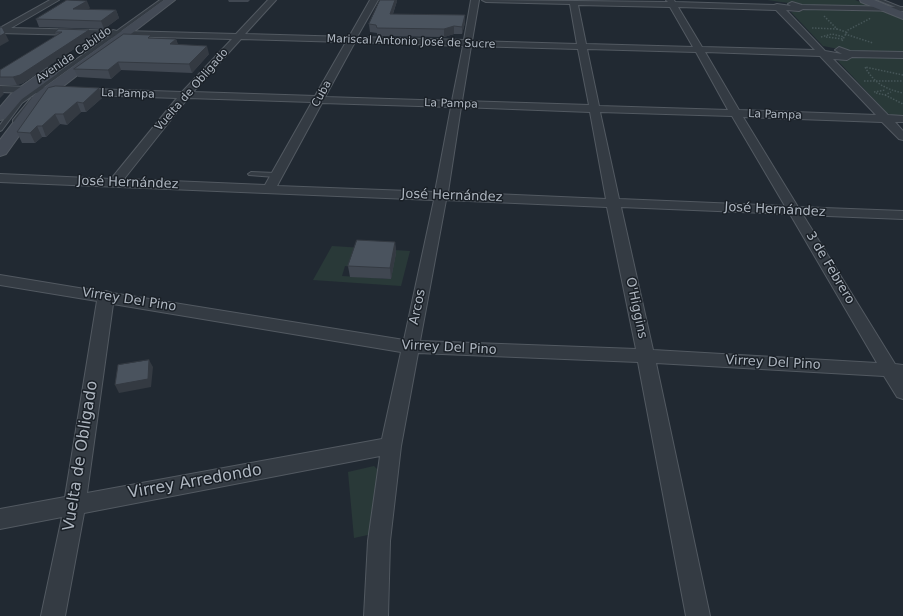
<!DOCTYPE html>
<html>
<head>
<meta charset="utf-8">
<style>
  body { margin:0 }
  canvas { display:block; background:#212932 }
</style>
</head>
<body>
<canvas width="903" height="616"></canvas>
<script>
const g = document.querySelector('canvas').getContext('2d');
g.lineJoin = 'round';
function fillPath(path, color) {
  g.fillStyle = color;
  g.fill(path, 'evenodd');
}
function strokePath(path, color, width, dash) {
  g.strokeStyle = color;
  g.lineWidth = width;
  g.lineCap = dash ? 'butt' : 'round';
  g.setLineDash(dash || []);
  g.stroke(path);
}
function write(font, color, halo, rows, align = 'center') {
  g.font = font + ' "DejaVu Sans",sans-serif';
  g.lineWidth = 3;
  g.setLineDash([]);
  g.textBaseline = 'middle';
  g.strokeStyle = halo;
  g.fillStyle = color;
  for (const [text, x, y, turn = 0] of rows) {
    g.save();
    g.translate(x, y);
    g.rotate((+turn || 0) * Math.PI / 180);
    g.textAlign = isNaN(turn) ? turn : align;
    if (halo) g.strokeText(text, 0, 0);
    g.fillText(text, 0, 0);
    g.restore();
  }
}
fillPath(new Path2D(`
  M 767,0 L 855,0 L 868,5 L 865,7 L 803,5 Z
  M 814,9 L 881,11 L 903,19 L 903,53 L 854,52 L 823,46 L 791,12 Z
  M 854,56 L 903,57 L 903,116 L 895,116 L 887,113 L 838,61 Z
  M 332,246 L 410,251 L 401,286 L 313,280 ZM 345,266 L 353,267 L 390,279 L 342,276 Z
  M 374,466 L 379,471 L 372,534 L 354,538 L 348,472 Z`), '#293938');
const lane = new Path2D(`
  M 160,0 L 164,0 L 120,32 L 115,39 L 112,38 L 22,103 L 2,130 L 0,131 L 0,125 L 18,101 L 109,36 L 113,30 L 116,31 L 114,35 L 118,30 Z
  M 878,0 L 883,0 L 903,8 L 903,10 Z
  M 32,97 L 37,98 L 17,122 L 13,122 L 13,120 Z
  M 251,172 L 275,173 L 278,175 L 275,177 L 249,175 L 248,174 Z`);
const street = new Path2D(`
  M 50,0 L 59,0 L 11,28 L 236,34 L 268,0 L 276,0 L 245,34 L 349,37 L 370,0 L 378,0 L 357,37 L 464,40 L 471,0 L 479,0 L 472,41 L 577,44 L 570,4 L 486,2 L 482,0 L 668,2 L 666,0 L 674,0 L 675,2 L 774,5 L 777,4 L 791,6 L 788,4 L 792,2 L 802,5 L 903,7 L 903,11 L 803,9 L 799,11 L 786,10 L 825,51 L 842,54 L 835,50 L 839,47 L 850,51 L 903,52 L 903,58 L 852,57 L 847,60 L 833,59 L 888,115 L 903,116 L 903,122 L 895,122 L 903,131 L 903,140 L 899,139 L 882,122 L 743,117 L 798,207 L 903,211 L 903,219 L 803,215 L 895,364 L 903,365 L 903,399 L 897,397 L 884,376 L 656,363 L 710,616 L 686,616 L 638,362 L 418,353 L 401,446 L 390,541 L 388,616 L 364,616 L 368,541 L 380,456 L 84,513 L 65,616 L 41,616 L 62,517 L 0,529 L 0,509 L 65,497 L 97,301 L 0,285 L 0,275 L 103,292 L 106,291 L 112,293 L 404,340 L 434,200 L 0,182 L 0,174 L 111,179 L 177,98 L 0,92 L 0,86 L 182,92 L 232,39 L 0,33 L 0,28 ZM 578,5 L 670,7 L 693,47 L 586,44 ZM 678,7 L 776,10 L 815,50 L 702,47 ZM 241,39 L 346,42 L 315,96 L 193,92 ZM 355,42 L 463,46 L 452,101 L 325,97 ZM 471,46 L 578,49 L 589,105 L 462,101 ZM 587,49 L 696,52 L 728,110 L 599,106 ZM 705,52 L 820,56 L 876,115 L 739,110 ZM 188,98 L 312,102 L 265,185 L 124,179 ZM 322,103 L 451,107 L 435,192 L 277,186 ZM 461,107 L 590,112 L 606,199 L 448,192 ZM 600,112 L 732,116 L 785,206 L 619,199 ZM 446,200 L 607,207 L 636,349 L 420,341 ZM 621,207 L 790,214 L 877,363 L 653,350 ZM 113,304 L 401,352 L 382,439 L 87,493 Z`);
const secondary = new Path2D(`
  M 164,0 L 175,0 L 44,101 L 6,154 L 0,156 L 0,140 L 34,95 Z
  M 860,0 L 874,0 L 903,12 L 903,19 L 861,2 Z
  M 52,67 L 57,68 L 58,71 L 57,74 L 22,99 L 5,119 L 0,120 L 0,107 L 12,93 L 47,68 Z`);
strokePath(lane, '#525961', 2);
strokePath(street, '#525961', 2);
strokePath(secondary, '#525961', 2);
strokePath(new Path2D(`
  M 824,16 L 837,29 L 846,32
  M 812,28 L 837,29
  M 845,34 L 873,43
  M 821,37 L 832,34 L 844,37
  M 826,37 L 843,39
  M 842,41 L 848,30 L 871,18
  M 903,75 L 865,67 C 874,83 885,89 903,93
  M 864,81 L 903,81
  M 874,92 L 885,90
  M 876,93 L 885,95 L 891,92
  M 885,95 L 903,104`), '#465658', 1.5, [1.5, 1.5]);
fillPath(lane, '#343b43');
fillPath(street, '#343b43');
fillPath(secondary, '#434a55');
fillPath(new Path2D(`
  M 228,0 L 250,0 L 248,2 L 229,2 Z
  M 397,1 L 393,14 L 465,23 L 462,34 L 454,34 L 444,37 L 377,36 L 377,33 L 370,32 L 369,24 Z
  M 90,8 L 87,10 L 116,10 L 119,18 L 104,29 L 39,27 L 36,19 Z
  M 59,29 L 92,37 L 23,83 L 17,85 L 0,85 L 0,70 L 56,36 L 55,32 Z
  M 152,38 L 176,39 L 178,45 L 209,54 L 192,73 L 121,70 L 111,79 L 78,77 L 74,69 Z
  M 99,88 L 102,98 L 86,112 L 81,112 L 67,125 L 60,124 L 46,137 L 42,137 L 35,143 L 22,143 L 17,132 Z
  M 395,242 L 396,253 L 391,279 L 350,277 L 348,266 Z`), '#404751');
fillPath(new Path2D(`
  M 395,0 L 397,0 L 397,1 L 390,22 L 390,14 Z
  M 87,1 L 90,8 L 75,17 L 73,9 Z
  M 116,10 L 119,18 L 104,29 L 101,21 Z
  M 465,15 L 465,23 L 462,34 L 462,27 Z
  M 454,26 L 454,34 L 444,37 L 444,29 Z
  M 89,30 L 92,37 L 23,83 L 17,85 L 13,77 Z
  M 5,33 L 9,41 L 0,46 L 0,36 Z
  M 176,39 L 179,47 L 170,44 Z
  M 207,46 L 209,54 L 192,73 L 189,64 Z
  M 118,62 L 121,70 L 111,79 L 108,70 Z
  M 0,86 L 1,86 L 4,94 L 0,98 Z
  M 99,88 L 102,98 L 86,112 L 83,103 Z
  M 77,102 L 81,112 L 67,125 L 63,114 Z
  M 55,114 L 60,124 L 46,137 L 42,126 Z
  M 37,126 L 42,137 L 35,143 L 30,133 Z
  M 395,242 L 396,253 L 391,279 L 390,268 Z
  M 149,360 L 153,367 L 151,387 L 119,393 L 115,385 Z`), '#343a42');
const building = new Path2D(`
  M 67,0 L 87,1 L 73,9 L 116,10 L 101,21 L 36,19 Z
  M 380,0 L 395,0 L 390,14 L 465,15 L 462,27 L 454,26 L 444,29 L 377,28 L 376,25 L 369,24 Z
  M 0,27 L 2,27 L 5,33 L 0,36 Z
  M 59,29 L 89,30 L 20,75 L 13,77 L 0,77 L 0,70 L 62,32 L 55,32 Z
  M 124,34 L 151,35 L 148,38 L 176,39 L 170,44 L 207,46 L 189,64 L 118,62 L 108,70 L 74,69 Z
  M 56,86 L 99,88 L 83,103 L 77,102 L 63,114 L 55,114 L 42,126 L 37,126 L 30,133 L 17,132 L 48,88 Z
  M 357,240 L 395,242 L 390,268 L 348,266 Z
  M 149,360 L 148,379 L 115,385 L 118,365 Z`);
fillPath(building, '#4a535e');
strokePath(building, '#343a42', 1);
write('11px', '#aeb6c0', '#1a2027', [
  ["Mariscal Antonio José de Sucre",411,42,2],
  ["Avenida Cabildo",74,55,-35],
  ["Vuelta de Obligado",192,90,-49],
  ["La Pampa",128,94,2],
  ["Cuba",322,94,-61],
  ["La Pampa",451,104,2],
  ["La Pampa",775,115,2]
]);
write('13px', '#aeb6c0', '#1a2027', [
  ["José Hernández",128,183,2],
  ["José Hernández",452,196,2],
  ["José Hernández",775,210,3],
  ["3 de Febrero",830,268,59],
  ["Virrey Del Pino",129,300,9],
  ["Arcos",418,307,-78],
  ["O'Higgins",636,308,78],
  ["Virrey Del Pino",449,348,3],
  ["Virrey Del Pino",773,363,3]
]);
write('16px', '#aeb6c0', '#1a2027', [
  ["Vuelta de Obligado",81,456,-81],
  ["Virrey Arredondo",195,482,-10]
]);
</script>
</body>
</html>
